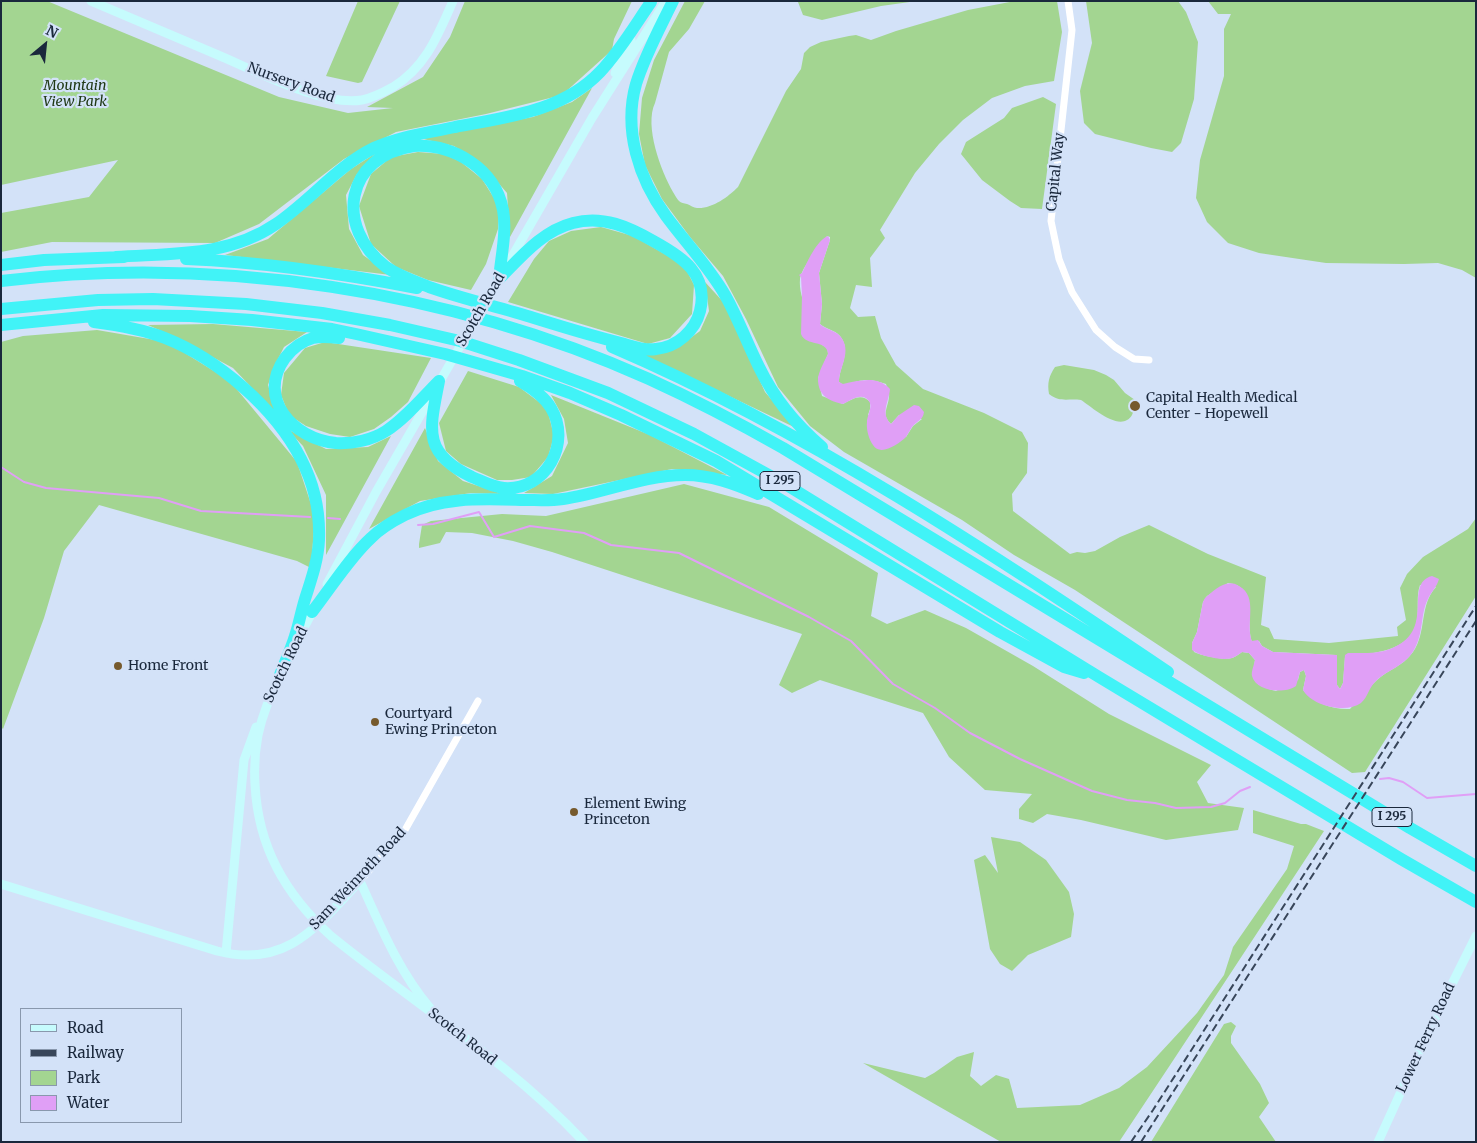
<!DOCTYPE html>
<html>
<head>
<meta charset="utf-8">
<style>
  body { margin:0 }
  #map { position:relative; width:1477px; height:1143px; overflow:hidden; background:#d3e2f8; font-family:Merriweather,serif }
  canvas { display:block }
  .frame { position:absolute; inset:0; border:2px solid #1a283c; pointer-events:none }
  .legend { position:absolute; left:20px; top:1008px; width:162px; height:115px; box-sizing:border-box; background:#d3e2f8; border:1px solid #8998ad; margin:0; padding:6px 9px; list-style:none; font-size:15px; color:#1a283c }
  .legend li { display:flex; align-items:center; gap:10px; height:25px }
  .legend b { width:25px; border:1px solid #8998ad }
  .north { position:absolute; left:20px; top:20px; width:50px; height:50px; -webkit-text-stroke:4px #d3e2f8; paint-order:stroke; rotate:28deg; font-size:14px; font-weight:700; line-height:20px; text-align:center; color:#1a283c }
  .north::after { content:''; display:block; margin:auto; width:18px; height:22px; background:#1a283c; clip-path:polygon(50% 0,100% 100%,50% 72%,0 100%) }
</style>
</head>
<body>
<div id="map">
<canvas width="1477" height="1143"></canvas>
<div class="frame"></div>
<ul class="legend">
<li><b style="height:6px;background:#c6fbfd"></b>Road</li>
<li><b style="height:6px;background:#38465a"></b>Railway</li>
<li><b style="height:14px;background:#a3d591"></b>Park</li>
<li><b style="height:14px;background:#e09ff6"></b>Water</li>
</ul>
<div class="north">N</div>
</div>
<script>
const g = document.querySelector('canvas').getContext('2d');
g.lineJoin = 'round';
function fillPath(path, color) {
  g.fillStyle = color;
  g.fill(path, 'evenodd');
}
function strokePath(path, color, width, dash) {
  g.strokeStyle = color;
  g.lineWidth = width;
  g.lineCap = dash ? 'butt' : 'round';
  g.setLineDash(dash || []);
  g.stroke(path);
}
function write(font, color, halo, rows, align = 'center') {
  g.font = font + ' Merriweather,serif';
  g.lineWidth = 4.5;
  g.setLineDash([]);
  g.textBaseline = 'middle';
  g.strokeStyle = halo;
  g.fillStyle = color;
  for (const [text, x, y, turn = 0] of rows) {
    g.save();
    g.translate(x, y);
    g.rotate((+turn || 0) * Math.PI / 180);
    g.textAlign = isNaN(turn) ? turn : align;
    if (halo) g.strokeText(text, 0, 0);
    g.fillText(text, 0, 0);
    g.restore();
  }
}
fillPath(new Path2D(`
  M 1,1 L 47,1 L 279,97 L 348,113 L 393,108 L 367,107 L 423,77 L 450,37 L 465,1 L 632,1 L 614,39 L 612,50 L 562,95 L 486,114 L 396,132 L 344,159 L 259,224 L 215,243 L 52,242 L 1,252 L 1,213 L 89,197 L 118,160 L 1,185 Z
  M 358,1 L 400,1 L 362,82 L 358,83 L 326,76 Z
  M 685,1 L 705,1 L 689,29 L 669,52 L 655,103 C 644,126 661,171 673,192 C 675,195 677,199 679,201 C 681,203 684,203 687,204 C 690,205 694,208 697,208 C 712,209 728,197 738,187 L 786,91 L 801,69 L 804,53 L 810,47 L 821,42 L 849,36 L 856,35 L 871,40 L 896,31 L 968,10 L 1015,1 L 1057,1 L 1062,32 L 1054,81 L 1025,86 L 992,98 L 963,120 L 939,144 L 915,173 L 880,230 L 885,238 L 870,258 L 872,287 L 856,285 L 850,308 L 858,317 L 875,316 L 881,338 L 896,365 L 923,389 L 984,413 L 1022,432 L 1028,443 L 1027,473 L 1012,494 L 1013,511 L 1070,554 L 1077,552 L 1085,553 L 1095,551 L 1120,537 L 1149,525 L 1208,554 L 1266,577 L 1261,625 L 1269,628 L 1274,639 L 1329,643 L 1398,636 L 1397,627 L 1406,620 L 1400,588 L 1407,574 L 1423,557 L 1468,529 L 1476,518 L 1476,596 L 1365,772 L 1352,773 L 1075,590 L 1014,555 L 962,520 L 844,452 L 810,426 L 778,387 L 746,319 L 723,276 L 690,237 L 662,199 L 645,165 L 639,134 L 642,98 L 654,60 ZM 827,236 L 830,237 L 830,240 L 819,273 L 822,304 L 820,324 C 826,329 835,330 840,336 C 852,351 839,367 839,382 L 843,385 C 863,380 866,377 886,384 C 887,388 890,393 889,397 C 888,408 881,415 891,424 L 899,415 L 922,419 L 913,426 L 906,437 L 868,415 L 870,409 L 870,402 C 861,393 853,399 843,404 L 822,396 L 818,378 L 828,354 C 828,349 827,347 822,345 C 814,326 798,299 800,279 C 802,266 820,247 827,236 ZM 1228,583 C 1260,587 1245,621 1252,642 L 1259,641 L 1262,646 L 1273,652 L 1336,655 L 1337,685 L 1340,689 L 1343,683 L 1345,657 C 1370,653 1412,653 1417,620 C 1419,608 1416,596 1420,585 L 1436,587 C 1419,605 1427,632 1413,652 C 1402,667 1389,669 1377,680 C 1367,689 1359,699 1350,709 C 1333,710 1314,703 1303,690 L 1306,676 L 1304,670 L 1300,672 L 1298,680 L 1276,691 C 1254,685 1251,682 1255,660 L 1249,653 L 1242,652 C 1239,654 1235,657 1232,658 C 1222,660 1203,656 1194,652 L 1192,643 L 1197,632 L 1203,602 L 1207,596 Z
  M 917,1 L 881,6 L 822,20 L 803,15 L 798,2 Z
  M 1086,1 L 1178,1 L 1186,12 L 1198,42 L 1194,99 L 1181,143 L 1172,152 L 1151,148 L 1095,134 L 1084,123 L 1080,91 L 1092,43 Z
  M 1208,1 L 1476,1 L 1476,278 L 1462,270 L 1438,263 L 1404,264 L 1326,263 L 1259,253 L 1228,243 L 1207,222 L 1196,198 L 1200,160 L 1224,76 L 1224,29 L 1231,14 L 1218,14 Z
  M 592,88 L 510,237 L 507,193 L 482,164 L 454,146 L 419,138 L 533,117 L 572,102 Z
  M 1043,97 L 1056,104 L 1042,209 L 1021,208 L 1010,201 L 982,180 L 961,154 L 966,142 L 1004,118 L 1012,108 Z
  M 418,152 L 444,154 L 461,162 L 482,179 L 499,206 L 498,229 L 486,264 L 471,290 L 428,280 L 396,267 L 371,244 L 359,206 L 371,174 L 391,157 Z
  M 376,153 L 357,174 L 346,195 L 349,229 L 363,255 L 391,275 L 225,255 L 268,239 L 351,169 Z
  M 601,227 L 633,236 L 684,265 L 694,285 L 692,314 L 670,338 L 648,344 L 508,302 L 534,259 L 549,241 L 571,231 Z
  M 705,282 L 726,305 L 765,392 L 796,428 L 643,355 L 677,348 L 700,331 L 709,311 Z
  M 213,324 L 307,332 L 284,347 L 275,365 L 268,385 L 277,414 L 233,368 L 177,338 L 148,325 Z
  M 97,330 L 167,342 L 230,381 L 297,462 L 315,516 L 311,568 L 297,561 L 99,505 L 64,551 L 44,618 L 3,729 L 1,727 L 1,342 L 23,336 Z
  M 325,342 L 431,358 L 408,402 L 391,417 L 374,429 L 350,437 L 330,434 L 306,426 L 289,415 L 281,395 L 284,373 L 305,348 Z
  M 1064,365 L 1094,370 L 1106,375 L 1114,380 L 1125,393 L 1135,400 C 1136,406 1134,410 1132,415 C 1121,434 1092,407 1081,400 C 1068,398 1061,403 1049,394 C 1047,383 1049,376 1055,367 Z
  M 468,371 L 519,387 L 547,408 L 554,436 L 548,457 L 531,477 L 512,480 L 497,480 L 461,464 L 446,451 L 439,423 Z
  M 551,395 L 650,435 L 727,475 L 672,469 L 553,494 L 524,493 L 552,476 L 568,443 L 564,419 Z
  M 425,428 L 438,461 L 463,481 L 503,494 L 471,493 L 420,501 L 369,529 Z
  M 287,429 L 326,449 L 368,447 L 391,436 L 326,555 L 326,495 L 303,446 Z
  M 684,484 L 769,507 L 878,573 L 871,616 L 887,624 L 925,610 L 966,628 L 1033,666 L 1109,714 L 1211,765 L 1197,782 L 1208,803 L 1244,808 L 1238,830 L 1166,840 L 1081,820 L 1047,814 L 1033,823 L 1019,819 L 1019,809 L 1032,794 L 985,790 L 949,757 L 923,713 L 820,680 L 792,693 L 779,685 L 802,634 L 552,552 L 513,541 L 472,533 L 446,532 L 440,543 L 419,548 L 419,544 L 422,525 L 431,521 L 502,514 L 546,516 Z
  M 1253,810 L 1301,824 L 1306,824 L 1324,831 C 1256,935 1188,1038 1119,1142 L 1001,1142 L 863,1063 L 925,1078 L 934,1073 L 957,1057 L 974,1052 L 970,1076 L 981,1086 L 996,1075 L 1009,1079 L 1017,1108 L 1080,1105 L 1119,1088 L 1147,1067 L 1197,1013 L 1224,975 L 1233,947 L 1287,869 L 1294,846 L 1253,833 Z
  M 991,837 L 1020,842 L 1046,860 L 1069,892 L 1074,914 L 1071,937 L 1028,955 L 1012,971 L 1000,964 L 990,949 L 974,860 L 985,855 L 998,873 Z
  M 1231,1022 L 1236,1026 L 1231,1036 L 1231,1043 L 1260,1084 L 1269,1103 L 1259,1117 L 1276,1142 L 1151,1142 L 1224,1024 Z`), '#a3d591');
fillPath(new Path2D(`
  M 828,236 L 830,240 L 819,273 L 822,304 L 820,324 C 826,330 835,330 840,336 C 853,351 839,367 839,382 L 843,384 C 859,381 877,375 890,389 C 889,402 880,413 891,424 L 899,415 L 914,405 L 919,406 L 924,412 C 923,420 917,421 912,427 C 910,430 908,434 906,437 C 899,444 880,457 873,445 C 869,440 866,429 867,422 C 867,415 874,406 868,400 C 861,392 850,401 843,404 C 829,401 818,396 818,379 C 818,373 825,360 828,354 C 827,339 806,347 801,334 L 802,296 L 801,277 L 799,275 L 802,273 C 808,261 816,241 828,236 Z
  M 1432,576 L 1439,579 C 1437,587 1431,592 1428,599 C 1420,615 1424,633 1414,650 C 1404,667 1388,669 1376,681 C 1369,687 1368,697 1361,703 C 1346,714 1312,706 1303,690 L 1306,676 L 1304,670 L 1300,672 L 1296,686 C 1285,694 1256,692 1252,676 C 1251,672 1254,665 1255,660 L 1249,653 L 1242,652 C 1239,654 1235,657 1232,658 C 1222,661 1200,656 1192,650 L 1192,643 L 1197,632 L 1203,602 L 1205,598 C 1215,590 1226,578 1239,586 C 1259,597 1245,624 1252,641 L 1258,640 L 1262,646 L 1273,652 L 1337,655 L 1337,685 L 1340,689 L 1343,683 L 1345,655 L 1348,653 C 1362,653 1377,654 1390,649 C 1438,631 1402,584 1432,576 Z`), '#e09ff6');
strokePath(new Path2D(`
  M 1,467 L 24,482 L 46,488 L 159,498 L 201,511 L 310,517
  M 328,518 L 340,519
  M 418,525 L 433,524 L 479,512 L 494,537 L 530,526 L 584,533 L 611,545 L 679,553 L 809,617 L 851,641 L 893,684 L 935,708 L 970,733 L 1020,759 L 1092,791 L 1127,800 L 1155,803 L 1176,808 L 1211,807 L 1225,803 L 1240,791 L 1250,787
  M 1380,779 L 1389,778 L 1403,782 L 1427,798 L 1476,794`), '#e09ff6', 2);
strokePath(new Path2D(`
  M 1068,1 L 1072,30 L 1051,221 L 1059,259 L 1072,292 L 1096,330 L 1115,347 L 1134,359 L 1149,360
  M 360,881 L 405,830 L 478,701`), '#fff', 7);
strokePath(new Path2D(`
  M 91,1 C 134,19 176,37 218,55 C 254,70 323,107 362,100 C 372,98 384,92 393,87 C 426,67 438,35 453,1
  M 615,73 L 631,40
  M 327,584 L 376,492 L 592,118 L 666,1
  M 298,639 L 314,609
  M 282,671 C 272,691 263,712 258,735 C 255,751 254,768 255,784 C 258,847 285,894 331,936 C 415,1004 509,1062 584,1142
  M 1,884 L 217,951 C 287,969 317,926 360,881 C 380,925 398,970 430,1008
  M 226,953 L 244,760 L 256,727
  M 1378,1142 L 1430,1028 L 1476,936`), '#c6fbfd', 9);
strokePath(new Path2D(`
  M 673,1 C 660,28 645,55 636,84 C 623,130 639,179 666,216 C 686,243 709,267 725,295 C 738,318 747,343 759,367 C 774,398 796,425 822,447
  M 414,146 C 453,144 495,168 503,210 C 507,232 501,256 499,279 C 521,257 542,231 573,223 C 603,215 629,227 655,242 C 682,257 709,274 700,311 C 695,331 677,347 656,349 C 644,351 632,346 621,343 C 592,336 563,327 534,318 C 499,307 463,299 429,287 C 414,281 399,276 386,267 C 334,227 345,156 414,146 Z
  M 116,257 C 171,253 228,257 276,224 C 310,201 337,166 374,148 C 400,136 428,133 455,127 C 506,117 562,112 600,72 C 620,51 635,25 651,2
  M 186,259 C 265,262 339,273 417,288
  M 1,265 L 44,260 L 124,257
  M 1,281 C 218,255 450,290 649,379 C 695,400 739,423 783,448 L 1410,828 L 1476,866
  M 1,309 L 98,300 L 153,299 L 246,304 L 322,313 L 390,325 L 460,341 L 519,360 L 608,393 L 694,434 L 785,484 L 1099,677 L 1401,859 L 1476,902
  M 94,322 C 118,325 142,329 165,338 C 218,359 275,408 301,459 C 314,484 320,513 319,540 C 318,561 311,580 305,599 C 301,612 299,624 295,636 C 291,649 285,662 280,675
  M 1,325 L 103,315 L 190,316 L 252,320 L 332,329 L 356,334 L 445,354 L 522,376 L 570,393 L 621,415 L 716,461 L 1000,632 L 1064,667 L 1084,673
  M 339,338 C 330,337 321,336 313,338 C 302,341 292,349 285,358 C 256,398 293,439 336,443 C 353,444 372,440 386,431 C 406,418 422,398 439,381
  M 612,347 C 808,431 991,553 1168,672
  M 439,381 C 430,428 421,453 472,477 C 482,481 492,487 504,488 C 546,491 572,443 551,408 C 544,396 532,388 520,381
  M 312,612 C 330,589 350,557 371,538 C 381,528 393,521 405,515 C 442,496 485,499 525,500 C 537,500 550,501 563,499 C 604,493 643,475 685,475 C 711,475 735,484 758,494`), '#41f3f7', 12);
strokePath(new Path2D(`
  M 1131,1142 L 1153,1110 L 1476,606
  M 1141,1142 L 1476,621`), '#38465a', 2, [8, 4]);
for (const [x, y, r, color] of [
  [1135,406,6,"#765a2d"],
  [118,666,5,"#765a2d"],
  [375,722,5,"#765a2d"],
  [574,812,5,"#765a2d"]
]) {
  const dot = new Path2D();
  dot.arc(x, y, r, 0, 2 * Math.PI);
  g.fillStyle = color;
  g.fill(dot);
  strokePath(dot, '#d3e2f8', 2);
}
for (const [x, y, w] of [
  [780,481,40],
  [1392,817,40]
]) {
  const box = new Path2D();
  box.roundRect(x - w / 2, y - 9.5, w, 19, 4);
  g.fillStyle = '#d3e2f8';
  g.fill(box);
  strokePath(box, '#1a283c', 1);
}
write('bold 12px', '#1a283c', null, [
  ["I 295",780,481],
  ["I 295",1392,817]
]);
write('14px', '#1a283c', '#d3e2f8', [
  ["Nursery Road",291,83,20],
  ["Capital Way",1056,172,-84],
  ["Scotch Road",481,310,-60],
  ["Scotch Road",286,665,-64],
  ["Sam Weinroth Road",358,879,-47],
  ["Scotch Road",462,1037,38],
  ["Lower Ferry Road",1426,1038,-65]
]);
write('italic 14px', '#203915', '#d3e2f8', [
  ["Mountain",75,86],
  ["View Park",75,102]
]);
write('14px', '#1a283c', '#d3e2f8', [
  ["Capital Health Medical",1146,398],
  ["Center - Hopewell",1146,414],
  ["Home Front",128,666],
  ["Courtyard",385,714],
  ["Ewing Princeton",385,730],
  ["Element Ewing",584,804],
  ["Princeton",584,820]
], 'left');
</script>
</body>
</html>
